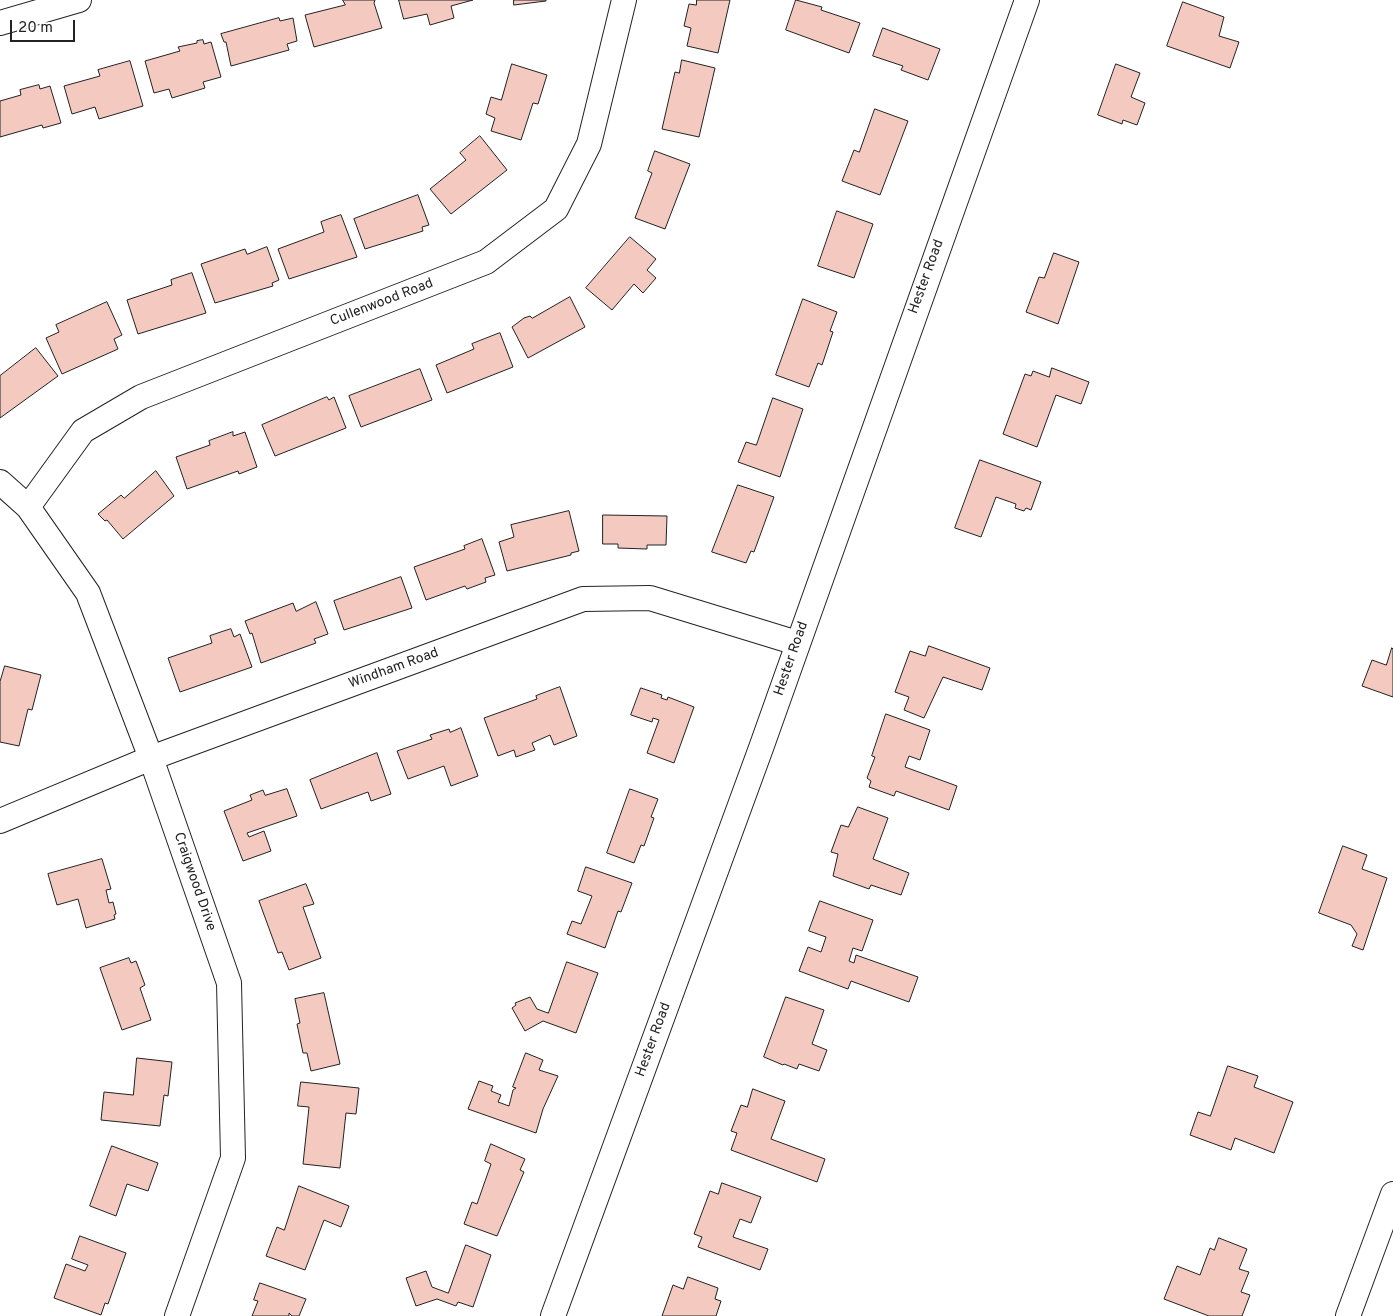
<!DOCTYPE html>
<html>
<head>
<meta charset="utf-8">
<style>
  body { margin:0 }
  #map { position:relative; width:1393px; height:1316px; overflow:hidden; background:#fff; font-family:Overpass,sans-serif }
  canvas { display:block }
  .scale { position:absolute; left:10px; top:20px; width:65px; height:22px; box-sizing:border-box; border:2px solid #222; border-top:0; padding-left:6px; font-size:15px; line-height:18px; white-space:nowrap; color:#222; -webkit-text-stroke:4px #fff; paint-order:stroke }
</style>
</head>
<body>
<div id="map">
<canvas width="1393" height="1316"></canvas>
<div class="scale">20 m</div>
</div>
<script>
const g = document.querySelector('canvas').getContext('2d');
g.lineJoin = 'round';
function fillPath(path, color) {
  g.fillStyle = color;
  g.fill(path, 'evenodd');
}
function strokePath(path, color, width, dash) {
  g.strokeStyle = color;
  g.lineWidth = width;
  g.lineCap = dash ? 'butt' : 'round';
  g.setLineDash(dash || []);
  g.stroke(path);
}
function write(font, color, halo, rows, align = 'center') {
  g.font = font + ' Overpass,sans-serif';
  g.lineWidth = 4;
  g.setLineDash([]);
  g.textBaseline = 'middle';
  g.strokeStyle = halo;
  g.fillStyle = color;
  for (const [text, x, y, turn = 0] of rows) {
    g.save();
    g.translate(x, y);
    g.rotate((+turn || 0) * Math.PI / 180);
    g.textAlign = isNaN(turn) ? turn : align;
    if (halo) g.strokeText(text, 0, 0);
    g.fillText(text, 0, 0);
    g.restore();
  }
}
const building = new Path2D(`
  M 343,0 L 375,0 L 374,3 L 382,28 L 314,47 L 305,15 L 345,5 Z
  M 399,0 L 473,0 L 451,6 L 454,18 L 430,25 L 427,14 L 404,19 Z
  M 514,0 L 546,0 L 546,1 L 514,5 Z
  M 697,0 L 730,0 L 718,53 L 687,46 L 691,28 L 684,26 L 689,4 L 696,5 Z
  M 796,0 L 822,7 L 821,10 L 860,23 L 849,53 L 786,30 Z
  M 1183,2 L 1224,17 L 1219,36 L 1239,42 L 1230,68 L 1167,46 Z
  M 279,18 L 280,21 L 293,18 L 297,41 L 287,44 L 289,50 L 231,66 L 226,42 L 224,42 L 221,34 Z
  M 883,28 L 940,49 L 928,80 L 901,70 L 903,66 L 873,56 Z
  M 203,40 L 204,44 L 211,42 L 221,77 L 203,82 L 205,88 L 172,98 L 169,89 L 154,93 L 145,61 L 180,51 L 178,47 L 197,43 L 197,41 Z
  M 682,60 L 715,68 L 699,137 L 662,129 L 675,72 L 679,73 Z
  M 130,61 L 143,106 L 99,119 L 95,107 L 72,114 L 64,86 L 100,76 L 98,70 Z
  M 512,64 L 547,75 L 538,104 L 533,103 L 521,140 L 491,131 L 495,118 L 486,114 L 491,97 L 501,100 Z
  M 1116,64 L 1140,73 L 1131,97 L 1145,103 L 1137,125 L 1123,120 L 1122,124 L 1098,115 Z
  M 39,85 L 40,89 L 50,86 L 61,123 L 43,128 L 42,125 L 0,137 L 0,101 L 21,95 L 20,90 Z
  M 875,109 L 908,121 L 880,195 L 842,181 L 854,150 L 859,152 Z
  M 480,136 L 507,170 L 451,214 L 430,189 L 466,160 L 460,153 Z
  M 655,151 L 690,164 L 665,229 L 635,218 L 652,173 L 648,171 Z
  M 418,195 L 429,225 L 422,227 L 423,231 L 365,249 L 354,219 Z
  M 837,211 L 873,224 L 854,278 L 818,266 Z
  M 341,215 L 357,257 L 289,279 L 278,249 L 324,232 L 321,222 Z
  M 630,237 L 656,259 L 647,270 L 656,278 L 643,293 L 634,284 L 612,310 L 586,288 Z
  M 267,247 L 279,280 L 272,283 L 273,286 L 215,303 L 201,264 L 245,249 L 247,254 Z
  M 1054,253 L 1079,262 L 1058,324 L 1026,312 L 1039,277 L 1044,278 Z
  M 192,273 L 206,313 L 138,334 L 127,300 L 172,285 L 171,280 Z
  M 570,297 L 585,327 L 528,358 L 512,327 L 524,318 L 530,316 L 532,318 Z
  M 803,299 L 837,312 L 830,331 L 833,332 L 822,365 L 818,363 L 809,387 L 776,375 Z
  M 107,302 L 122,335 L 114,339 L 118,349 L 62,374 L 46,338 L 59,332 L 56,325 Z
  M 500,333 L 513,367 L 447,393 L 436,365 L 474,349 L 472,344 Z
  M 36,348 L 58,376 L 0,418 L 0,376 Z
  M 1052,368 L 1089,382 L 1081,404 L 1056,395 L 1037,447 L 1003,434 L 1025,374 L 1031,376 L 1033,371 L 1049,377 Z
  M 420,369 L 432,400 L 361,427 L 349,396 Z
  M 327,397 L 329,400 L 334,397 L 346,428 L 275,456 L 262,425 Z
  M 773,398 L 803,409 L 780,477 L 738,462 L 746,442 L 756,445 Z
  M 233,432 L 233,436 L 245,432 L 257,467 L 239,474 L 238,471 L 187,489 L 176,457 L 210,445 L 209,441 Z
  M 980,460 L 1041,482 L 1031,510 L 1026,508 L 1024,511 L 1015,508 L 1016,504 L 996,497 L 981,537 L 955,528 Z
  M 156,471 L 174,496 L 123,539 L 107,520 L 105,521 L 98,514 L 121,495 L 124,498 Z
  M 738,485 L 774,497 L 754,552 L 751,551 L 746,563 L 712,552 Z
  M 569,511 L 579,551 L 571,553 L 571,555 L 507,571 L 499,542 L 514,537 L 511,525 Z
  M 603,515 L 667,516 L 666,545 L 647,545 L 647,549 L 618,548 L 618,544 L 603,544 Z
  M 482,539 L 495,575 L 485,578 L 486,582 L 467,589 L 465,586 L 426,600 L 414,567 L 465,549 L 464,546 Z
  M 401,577 L 412,608 L 344,630 L 334,601 Z
  M 316,602 L 328,634 L 314,639 L 316,643 L 261,663 L 252,633 L 250,634 L 245,621 L 293,603 L 296,611 Z
  M 231,629 L 234,637 L 240,634 L 252,667 L 180,692 L 168,658 L 212,643 L 210,636 Z
  M 929,646 L 990,668 L 982,690 L 943,677 L 924,718 L 904,710 L 909,697 L 895,692 L 910,651 L 925,656 Z
  M 1392,648 L 1393,649 L 1393,697 L 1362,686 L 1372,660 L 1386,665 Z
  M 5,666 L 41,675 L 32,710 L 28,709 L 19,746 L 0,742 L 0,682 Z
  M 560,687 L 577,736 L 554,745 L 550,735 L 532,743 L 535,750 L 516,757 L 514,750 L 498,756 L 484,718 L 537,699 L 536,696 Z
  M 641,688 L 662,695 L 661,698 L 667,700 L 668,697 L 694,707 L 674,763 L 647,753 L 659,720 L 653,718 L 652,722 L 631,715 Z
  M 886,714 L 930,730 L 920,760 L 909,756 L 905,767 L 957,786 L 949,810 L 896,791 L 894,796 L 869,787 L 871,781 L 867,778 L 875,757 L 872,756 Z
  M 461,728 L 478,776 L 451,786 L 444,766 L 408,779 L 397,751 L 432,739 L 430,735 L 449,729 L 450,732 Z
  M 377,753 L 391,794 L 371,801 L 368,792 L 321,809 L 310,780 Z
  M 287,789 L 297,816 L 247,833 L 249,837 L 264,831 L 271,851 L 243,861 L 224,811 L 252,800 L 250,795 L 263,790 L 265,795 Z
  M 630,789 L 658,799 L 651,817 L 654,818 L 644,846 L 641,845 L 634,863 L 607,853 Z
  M 858,807 L 888,818 L 873,859 L 909,873 L 901,895 L 871,885 L 869,889 L 833,876 L 838,854 L 831,852 L 841,825 L 848,827 Z
  M 1343,846 L 1367,855 L 1362,869 L 1387,878 L 1363,950 L 1352,946 L 1357,934 L 1351,925 L 1319,913 Z
  M 102,859 L 111,889 L 106,890 L 109,903 L 113,902 L 116,914 L 114,915 L 115,919 L 86,928 L 78,899 L 57,905 L 48,874 Z
  M 586,867 L 632,883 L 621,912 L 618,911 L 605,948 L 567,934 L 572,921 L 581,924 L 592,896 L 578,891 Z
  M 306,884 L 314,904 L 303,907 L 321,958 L 289,970 L 282,952 L 278,953 L 259,901 Z
  M 820,901 L 873,920 L 862,951 L 853,948 L 849,961 L 854,963 L 856,955 L 918,977 L 909,1002 L 851,981 L 848,989 L 799,971 L 808,947 L 821,952 L 826,937 L 809,931 Z
  M 129,958 L 131,963 L 136,961 L 145,985 L 140,988 L 151,1020 L 122,1030 L 100,968 Z
  M 567,962 L 598,973 L 576,1033 L 543,1021 L 525,1031 L 512,1008 L 516,1005 L 515,1003 L 530,997 L 537,1009 L 548,1013 Z
  M 324,993 L 340,1064 L 311,1071 L 307,1053 L 303,1053 L 297,1024 L 300,1023 L 295,999 Z
  M 786,997 L 824,1010 L 812,1044 L 827,1050 L 819,1071 L 799,1064 L 797,1069 L 784,1064 L 783,1065 L 764,1057 Z
  M 526,1053 L 543,1060 L 539,1070 L 558,1076 L 543,1109 L 536,1133 L 468,1109 L 479,1081 L 493,1086 L 491,1091 L 501,1095 L 498,1102 L 509,1106 L 513,1090 L 516,1088 L 513,1087 Z
  M 137,1058 L 172,1062 L 168,1096 L 164,1095 L 160,1126 L 101,1120 L 104,1092 L 133,1095 Z
  M 1228,1066 L 1258,1076 L 1254,1087 L 1293,1102 L 1274,1153 L 1235,1138 L 1231,1150 L 1190,1135 L 1198,1112 L 1210,1116 Z
  M 301,1082 L 359,1088 L 356,1114 L 346,1113 L 340,1168 L 303,1164 L 309,1107 L 298,1106 Z
  M 753,1089 L 785,1101 L 771,1139 L 825,1159 L 817,1182 L 731,1150 L 737,1133 L 731,1131 L 741,1105 L 747,1107 Z
  M 491,1144 L 525,1159 L 520,1170 L 524,1172 L 497,1236 L 464,1224 L 472,1202 L 477,1204 L 491,1164 L 485,1161 Z
  M 112,1146 L 158,1163 L 148,1191 L 127,1184 L 116,1216 L 90,1206 Z
  M 722,1183 L 761,1197 L 751,1223 L 740,1219 L 733,1237 L 768,1249 L 760,1270 L 698,1247 L 702,1237 L 694,1234 L 710,1191 L 718,1194 Z
  M 299,1186 L 349,1206 L 341,1227 L 324,1220 L 305,1270 L 266,1256 L 277,1227 L 284,1230 Z
  M 80,1236 L 126,1253 L 108,1304 L 105,1303 L 101,1315 L 54,1298 L 66,1264 L 85,1271 L 88,1265 L 72,1259 Z
  M 1219,1238 L 1247,1249 L 1239,1269 L 1249,1272 L 1241,1292 L 1250,1295 L 1242,1316 L 1209,1316 L 1164,1299 L 1177,1266 L 1200,1275 L 1210,1248 L 1214,1250 Z
  M 466,1245 L 491,1255 L 473,1307 L 458,1302 L 456,1306 L 437,1299 L 416,1306 L 406,1278 L 426,1271 L 432,1287 L 448,1293 Z
  M 688,1277 L 718,1288 L 715,1299 L 721,1301 L 716,1316 L 662,1316 L 673,1285 L 683,1289 Z
  M 260,1283 L 306,1299 L 299,1316 L 292,1316 L 289,1313 L 289,1316 L 252,1316 L 258,1301 L 254,1300 Z`);
fillPath(building, '#f3c9c0');
strokePath(building, '#222', 1);
const minor = new Path2D(`
  M 0,23 L 79,0
  M 0,482 L 28,507 L 88,593 L 151,758 L 229,983 L 233,1158 L 177,1316
  M 28,507 L 83,431 L 141,397 L 486,262 L 556,209 L 589,144 L 624,0
  M 0,821 L 151,758 L 583,599 L 650,598 L 797,643
  M 553,1316 L 761,748 L 1027,0
  M 1348,1316 L 1393,1194`);
strokePath(minor, '#222', 26);
strokePath(minor, '#fff', 24);
write('14px', '#222', '#fff', [
  ["Hester Road",927,277,-70],
  ["Cullenwood Road",382,303,-21],
  ["Hester Road",792,659,-71],
  ["Windham Road",394,669,-20],
  ["Craigwood Drive",194,882,71],
  ["Hester Road",654,1040,-70]
]);
</script>
</body>
</html>
